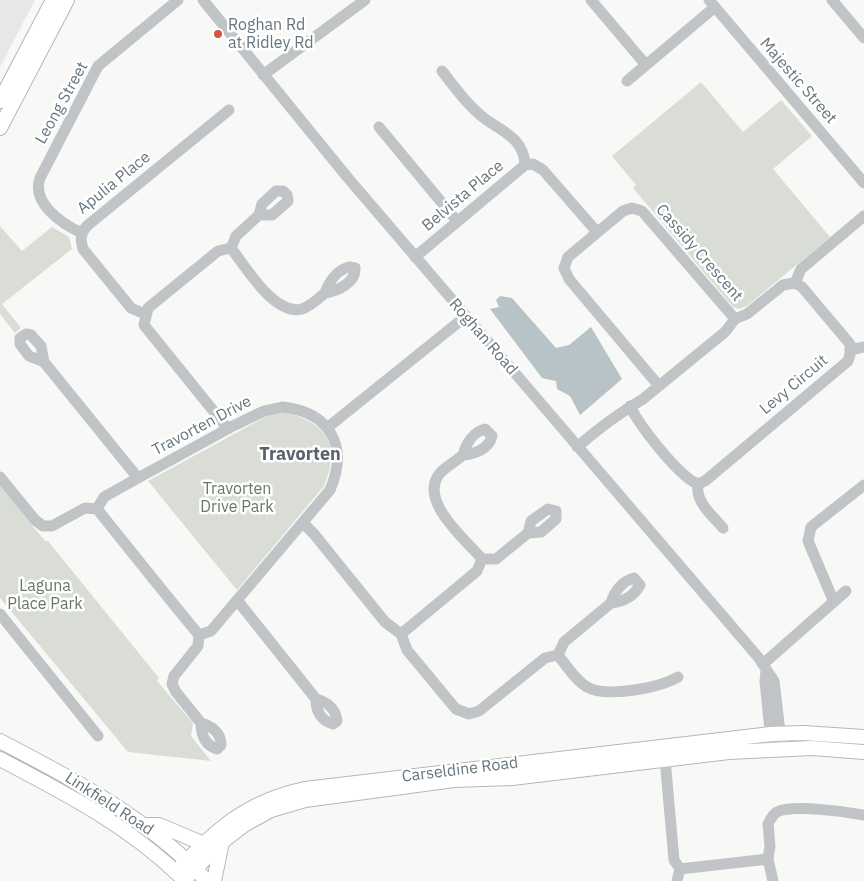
<!DOCTYPE html>
<html>
<head>
<meta charset="utf-8">
<style>
  body { margin:0 }
  canvas { display:block; background:#f8f8f6 }
</style>
</head>
<body>
<canvas width="864" height="881"></canvas>
<script>
const g = document.querySelector('canvas').getContext('2d');
g.lineJoin = 'round';
function fillPath(path, color) {
  g.fillStyle = color;
  g.fill(path, 'evenodd');
}
function strokePath(path, color, width, dash) {
  g.strokeStyle = color;
  g.lineWidth = width;
  g.lineCap = dash ? 'butt' : 'round';
  g.setLineDash(dash || []);
  g.stroke(path);
}
function write(font, color, halo, rows, align = 'center') {
  g.font = font + ' "IBM Plex Sans",sans-serif';
  g.lineWidth = 5;
  g.setLineDash([]);
  g.textBaseline = 'middle';
  g.strokeStyle = halo;
  g.fillStyle = color;
  for (const [text, x, y, turn = 0] of rows) {
    g.save();
    g.translate(x, y);
    g.rotate((+turn || 0) * Math.PI / 180);
    g.textAlign = isNaN(turn) ? turn : align;
    if (halo) g.strokeText(text, 0, 0);
    g.fillText(text, 0, 0);
    g.restore();
  }
}
fillPath(new Path2D(`
  M 0,0 L 35,0 L 0,67 Z`), '#e6e7e6');
fillPath(new Path2D(`
  M 701,82 L 743,132 L 781,100 L 812,136 L 773,169 L 830,237 L 747,306 L 739,309 L 733,307 L 633,188 L 636,185 L 612,156 Z
  M 0,226 L 22,251 L 52,227 L 69,237 L 72,249 L 2,304 L 21,328 L 15,333 L 0,314 Z
  M 284,412 C 326,423 342,444 324,486 L 237,590 L 148,481 L 269,415 Z
  M 0,486 L 45,541 L 48,541 L 159,678 L 157,681 L 193,723 L 191,736 L 211,761 L 128,752 L 0,598 Z`), '#d9ddd6');
fillPath(new Path2D(`
  M 500,296 L 512,298 L 556,348 L 569,345 L 591,327 L 622,379 L 580,415 L 570,396 L 557,389 L 556,381 L 542,378 L 490,309 L 499,307 L 496,300 Z`), '#b7c3c6');
const major = new Path2D(`
  M 0,101 L 53,0
  M 0,128 L 67,0
  M 0,741 C 75,780 148,818 207,881
  M 0,759 C 65,793 129,826 182,878
  M 146,825 L 159,825 L 204,844
  M 176,872 C 215,830 247,801 305,789 L 771,734 L 804,733 L 864,737
  M 184,880 L 222,842 L 244,825 L 271,810 L 305,800 L 454,780 L 512,778 L 729,752 L 812,748 L 864,752
  M 214,881 L 222,842`);
strokePath(major, '#b4b8bb', 16);
strokePath(new Path2D(`
  M 203,0 L 348,178 L 758,657 L 774,681 L 782,749
  M 591,0 L 646,65
  M 709,0 L 864,183
  M 832,0 L 864,38
  M 263,75 L 365,0
  M 627,81 L 715,7
  M 379,127 L 457,221
  M 525,165 L 533,164 L 543,170 L 597,232
  M 276,191 L 283,191 L 287,195 L 288,201 L 272,215 L 259,215 L 262,204 Z
  M 82,233 C 62,224 31,203 40,178 L 98,66 L 178,0
  M 231,248 C 246,267 274,316 302,309 C 311,306 318,299 325,293
  M 415,257 L 525,165 C 524,135 496,130 478,113 C 464,101 453,85 442,71
  M 349,267 L 355,268 C 356,283 337,291 325,293 C 329,282 337,270 349,267 Z
  M 795,283 L 801,269 L 864,216
  M 145,314 L 131,308 L 83,249 C 80,239 80,233 88,225 L 229,110
  M 850,350 L 864,347
  M 44,362 L 29,356 L 20,344 L 20,338 L 26,334 L 31,335 L 41,346 L 44,362 L 138,478
  M 659,386 L 569,279 L 564,268 L 568,257 L 623,211 L 632,208 L 642,211 L 735,319
  M 282,407 C 330,412 349,446 330,490 L 211,631 L 199,635 C 164,593 131,551 97,509 L 104,497 L 138,478 L 233,426 L 264,411 Z
  M 327,428 L 465,317
  M 228,429 L 144,325 L 148,308 L 218,251 L 231,248 L 236,236 L 259,215
  M 485,429 L 492,436 C 489,449 475,454 463,455 C 466,444 473,432 485,429 Z
  M 577,447 C 598,429 619,413 643,399 L 725,332 L 735,319 L 747,314 L 783,285 L 795,283 L 802,287 L 850,344 L 850,355 L 848,361 L 705,481 L 698,484 C 679,477 639,425 630,406
  M 463,455 C 456,461 447,466 441,472 C 416,499 465,539 482,559
  M 0,477 L 35,520 L 43,526 L 52,526 L 85,508 L 97,509
  M 698,484 C 695,502 712,515 723,528
  M 548,509 L 556,511 L 556,519 L 541,532 L 528,533 L 531,521 Z
  M 303,523 L 314,534 L 385,622 L 401,634 L 477,571 L 482,559 L 496,559 L 528,533
  M 634,578 L 640,585 C 634,596 623,602 611,603 C 614,592 622,581 634,578 Z
  M 237,600 L 316,699
  M 834,602 L 808,541 L 811,527 L 864,485
  M 0,614 L 98,736
  M 401,634 L 407,650 L 450,702 L 456,709 L 469,714 L 479,711 L 545,658 L 558,655 L 564,642 L 611,603
  M 199,635 L 198,646 L 174,676 L 172,684 L 176,692 L 201,723
  M 558,655 C 566,665 575,680 587,687 C 606,698 659,688 678,677
  M 763,664 L 846,591
  M 766,671 L 765,681 L 771,741
  M 316,699 C 327,702 336,709 337,721 L 333,724 C 320,720 316,711 316,699 Z
  M 201,723 C 212,726 221,733 221,745 L 217,749 C 205,745 201,735 201,723 Z
  M 665,759 L 674,860 L 680,869 L 677,881
  M 680,869 L 768,859
  M 773,881 L 768,859 L 770,846 L 768,824 C 770,820 773,814 777,812 C 792,804 847,812 864,815`), '#c0c4c7', 11);
strokePath(major, '#fff', 14);
for (const [x, y, r, color] of [
  [218,34,5,"#d3563c"]
]) {
  const dot = new Path2D();
  dot.arc(x, y, r, 0, 2 * Math.PI);
  g.fillStyle = color;
  g.fill(dot);
  strokePath(dot, '#fff', 2);
}
write('16px', '#66757e', '#fff', [
  ["Roghan Rd",228,25],
  ["at Ridley Rd",228,43]
], 'left');
write('16px', '#66757e', '#fff', [
  ["Majestic Street",798,81,49],
  ["Leong Street",62,103,-61],
  ["Apulia Place",114,183,-39],
  ["Belvista Place",463,196,-40],
  ["Cassidy Crescent",699,253,49],
  ["Roghan Road",483,337,49],
  ["Levy Circuit",794,385,-40],
  ["Travorten Drive",202,426,-28],
  ["Carseldine Road",460,770,-7],
  ["Linkfield Road",109,804,33]
]);
write('16px', '#697765', '#fff', [
  ["Travorten",237,489],
  ["Drive Park",237,507],
  ["Laguna",45,586],
  ["Place Park",45,604]
]);
write('bold 18px', '#58636a', '#fff', [
  ["Travorten",300,455]
]);
</script>
</body>
</html>
